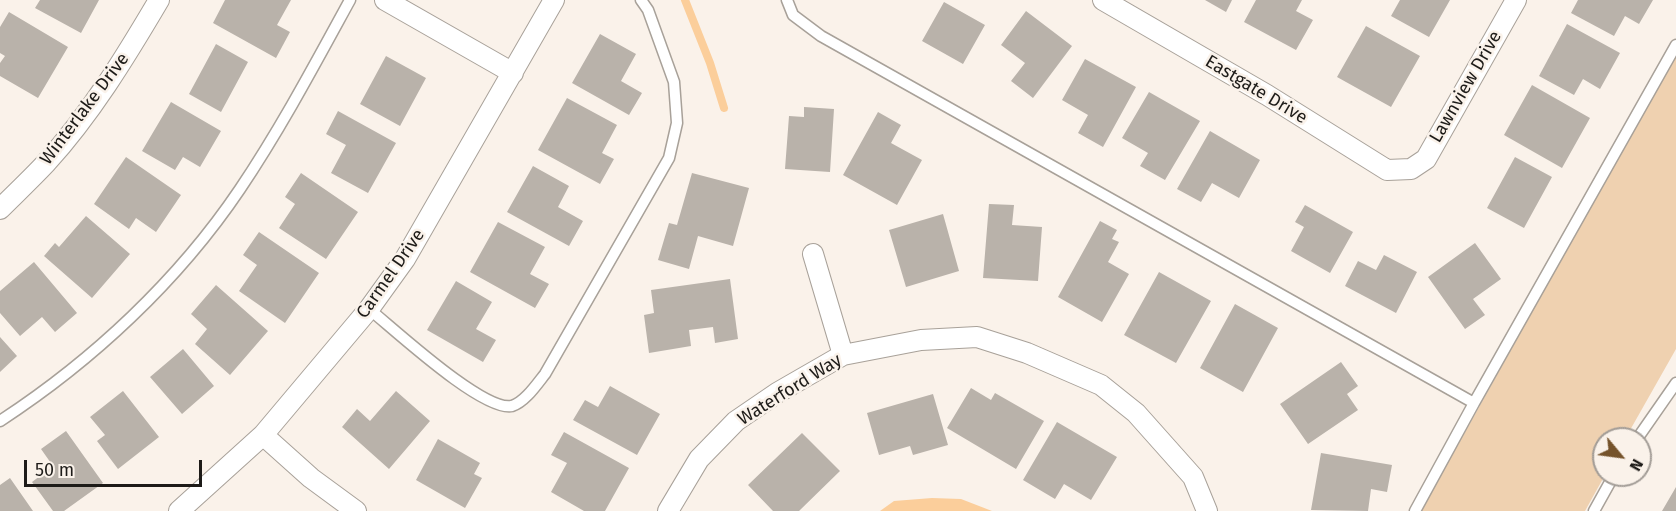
<!DOCTYPE html>
<html>
<head>
<meta charset="utf-8">
<style>
  body { margin:0 }
  #map { position:relative; width:1676px; height:511px; overflow:hidden; background:#faf2ea; font-family:"Fira Sans",sans-serif }
  canvas { display:block }
  .north { position:absolute; left:1592px; top:427px; width:60px; height:60px; box-sizing:border-box; background:#faf2ea; border:2px solid #a29c96; border-radius:50%; rotate:119deg; font-size:16px; font-weight:700; line-height:24px; text-align:center; color:#1d1b18 }
  .north::after { content:''; display:block; margin:auto; width:21px; height:27px; background:#75532b; clip-path:polygon(50% 0,100% 100%,50% 72%,0 100%) }
  .scale { position:absolute; left:24px; top:460px; width:178px; height:27px; box-sizing:border-box; border:3px solid #1d1b18; border-top:0; padding-left:8px; font-size:18px; line-height:21px; white-space:nowrap; color:#1d1b18; -webkit-text-stroke:4px #faf2ea; paint-order:stroke }
</style>
</head>
<body>
<div id="map">
<canvas width="1676" height="511"></canvas>
<div class="north">N</div>
<div class="scale">50 m</div>
</div>
<script>
const g = document.querySelector('canvas').getContext('2d');
g.lineJoin = 'round';
function fillPath(path, color) {
  g.fillStyle = color;
  g.fill(path, 'evenodd');
}
function strokePath(path, color, width, dash) {
  g.strokeStyle = color;
  g.lineWidth = width;
  g.lineCap = dash ? 'butt' : 'round';
  g.setLineDash(dash || []);
  g.stroke(path);
}
function write(font, color, halo, rows, align = 'center') {
  g.font = font + ' "Fira Sans",sans-serif';
  g.lineWidth = 5;
  g.setLineDash([]);
  g.textBaseline = 'middle';
  g.strokeStyle = halo;
  g.fillStyle = color;
  for (const [text, x, y, turn = 0] of rows) {
    g.save();
    g.translate(x, y);
    g.rotate((+turn || 0) * Math.PI / 180);
    g.textAlign = isNaN(turn) ? turn : align;
    if (halo) g.strokeText(text, 0, 0);
    g.fillText(text, 0, 0);
    g.restore();
  }
}
fillPath(new Path2D(`
  M 1676,54 L 1676,349 L 1625,439 L 1604,439 L 1605,475 L 1585,511 L 1421,511 Z`), '#efd1b0');
fillPath(new Path2D(`
  M 932,498 L 961,499 L 992,511 L 880,511 L 894,501 Z`), '#fbce9b');
strokePath(new Path2D(`
  M 685,0 L 710,63 L 724,108`), '#fbce9b', 8);
fillPath(new Path2D(`
  M 40,0 L 99,0 L 81,33 L 35,8 Z
  M 225,0 L 291,0 L 277,25 L 290,32 L 276,58 L 213,23 Z
  M 1205,0 L 1232,0 L 1226,12 Z
  M 1256,0 L 1302,0 L 1296,11 L 1313,20 L 1296,50 L 1244,22 Z
  M 1400,0 L 1450,0 L 1429,37 L 1391,16 Z
  M 1578,0 L 1653,0 L 1639,24 L 1625,16 L 1614,36 L 1571,13 Z
  M 944,2 L 985,25 L 963,64 L 922,41 Z
  M 1026,11 L 1072,46 L 1033,98 L 1011,81 L 1025,63 L 1001,45 Z
  M 9,12 L 68,47 L 38,98 L 0,76 L 0,63 L 5,56 L 0,53 L 0,27 Z
  M 1567,24 L 1620,53 L 1600,89 L 1583,79 L 1574,95 L 1539,76 Z
  M 1366,26 L 1420,56 L 1391,107 L 1337,77 Z
  M 600,34 L 636,54 L 621,81 L 642,93 L 629,115 L 572,83 Z
  M 216,44 L 248,62 L 221,112 L 189,94 Z
  M 386,56 L 426,78 L 400,126 L 360,104 Z
  M 1085,59 L 1136,87 L 1103,147 L 1078,133 L 1088,115 L 1062,100 Z
  M 1532,85 L 1590,118 L 1562,168 L 1504,135 Z
  M 1149,92 L 1200,121 L 1165,180 L 1140,166 L 1148,153 L 1122,138 Z
  M 567,98 L 617,125 L 602,153 L 614,159 L 600,184 L 538,150 Z
  M 171,102 L 221,131 L 200,167 L 183,157 L 175,170 L 142,151 Z
  M 804,107 L 834,109 L 830,172 L 785,169 L 789,116 L 804,117 Z
  M 338,111 L 396,143 L 368,193 L 331,173 L 346,145 L 326,134 Z
  M 878,112 L 901,125 L 891,143 L 922,160 L 897,205 L 843,175 Z
  M 1210,131 L 1260,160 L 1239,198 L 1212,183 L 1201,202 L 1177,189 Z
  M 126,157 L 181,195 L 156,232 L 136,218 L 129,229 L 94,204 Z
  M 1515,157 L 1552,177 L 1524,228 L 1487,208 Z
  M 533,166 L 569,186 L 558,207 L 583,221 L 569,246 L 507,212 Z
  M 301,173 L 358,212 L 326,259 L 279,228 L 295,204 L 285,197 Z
  M 692,173 L 749,188 L 733,246 L 698,236 L 689,269 L 658,260 L 669,223 L 677,225 Z
  M 989,204 L 1014,205 L 1012,225 L 1042,227 L 1038,281 L 983,278 Z
  M 1305,205 L 1353,232 L 1330,273 L 1291,251 L 1304,227 L 1295,222 Z
  M 943,214 L 959,271 L 906,287 L 889,230 Z
  M 86,216 L 130,254 L 92,298 L 44,256 L 55,243 L 59,247 Z
  M 1100,221 L 1117,230 L 1112,239 L 1119,242 L 1108,262 L 1129,274 L 1102,322 L 1058,297 Z
  M 498,222 L 545,247 L 530,274 L 549,284 L 535,308 L 470,272 Z
  M 259,232 L 319,273 L 285,323 L 239,291 L 257,265 L 243,255 Z
  M 1475,243 L 1501,279 L 1473,299 L 1485,315 L 1465,329 L 1428,277 Z
  M 1384,255 L 1417,272 L 1396,313 L 1345,286 L 1358,261 L 1376,270 Z
  M 34,262 L 77,313 L 55,332 L 42,317 L 20,336 L 0,313 L 0,291 Z
  M 1159,272 L 1211,301 L 1176,363 L 1124,335 Z
  M 730,279 L 738,339 L 715,343 L 713,327 L 689,330 L 691,346 L 649,353 L 644,315 L 654,313 L 651,290 Z
  M 456,281 L 492,302 L 476,329 L 496,340 L 483,362 L 427,330 Z
  M 216,285 L 268,331 L 230,375 L 195,344 L 207,329 L 191,314 Z
  M 1235,304 L 1278,328 L 1243,392 L 1200,368 Z
  M 0,337 L 17,356 L 0,372 Z
  M 183,349 L 214,386 L 182,414 L 150,377 Z
  M 1341,362 L 1358,386 L 1347,394 L 1358,410 L 1308,444 L 1280,404 Z
  M 610,386 L 660,414 L 637,455 L 573,420 L 585,400 L 598,407 Z
  M 971,388 L 991,400 L 995,393 L 1044,421 L 1016,469 L 947,428 Z
  M 123,391 L 159,437 L 118,469 L 97,441 L 105,435 L 90,417 Z
  M 396,391 L 430,421 L 389,469 L 342,427 L 357,409 L 370,421 Z
  M 933,394 L 948,445 L 913,455 L 910,446 L 879,455 L 867,413 Z
  M 1057,422 L 1117,457 L 1091,500 L 1064,484 L 1055,499 L 1023,480 Z
  M 66,431 L 103,483 L 64,511 L 53,511 L 32,482 L 53,466 L 41,449 Z
  M 564,432 L 629,468 L 605,511 L 584,511 L 551,492 L 567,463 L 551,455 Z
  M 802,433 L 840,471 L 799,511 L 773,511 L 748,485 Z
  M 438,439 L 480,463 L 474,474 L 482,478 L 465,508 L 416,480 Z
  M 1321,453 L 1392,465 L 1387,492 L 1371,489 L 1368,511 L 1311,510 Z
  M 10,478 L 33,511 L 0,511 L 0,485 Z
  M 1676,487 L 1676,511 L 1662,511 Z`), '#b9b2aa');
const lane = new Path2D(`
  M 787,0 L 793,15 L 821,36 L 1474,403 L 1415,511
  M 369,309 C 394,329 483,412 512,406 C 525,402 537,384 545,374 L 669,158 L 677,123 L 674,82 L 648,10 L 641,0
  M 1474,403 L 1676,45
  M 0,421 C 92,361 178,281 240,189 C 281,128 315,64 350,0
  M 1637,439 L 1676,383
  M 1594,511 L 1614,475`);
const street = new Path2D(`
  M 385,0 L 513,73
  M 1103,0 L 1267,95 L 1387,170 L 1411,169 L 1426,159 L 1516,0
  M 0,209 C 15,194 31,179 46,163 C 90,115 126,56 159,0
  M 813,254 L 843,355
  M 263,435 L 311,478 L 356,511
  M 179,511 L 263,435 L 369,309 L 405,259 L 554,0
  M 668,511 L 699,459 L 736,421 L 777,393 L 843,355 L 921,340 L 977,337 L 1027,353 L 1101,385 L 1136,413 L 1193,477 L 1207,511`);
strokePath(lane, '#a8a199', 13);
strokePath(street, '#a8a199', 22);
strokePath(lane, '#fff', 10);
strokePath(street, '#fff', 20);
write('18px', '#1d1b18', '#faf2ea', [
  ["Lawnview Drive",1466,87,-60],
  ["Eastgate Drive",1256,90,31],
  ["Winterlake Drive",85,109,-53],
  ["Carmel Drive",391,274,-55],
  ["Waterford Way",790,390,-32]
]);
</script>
</body>
</html>
